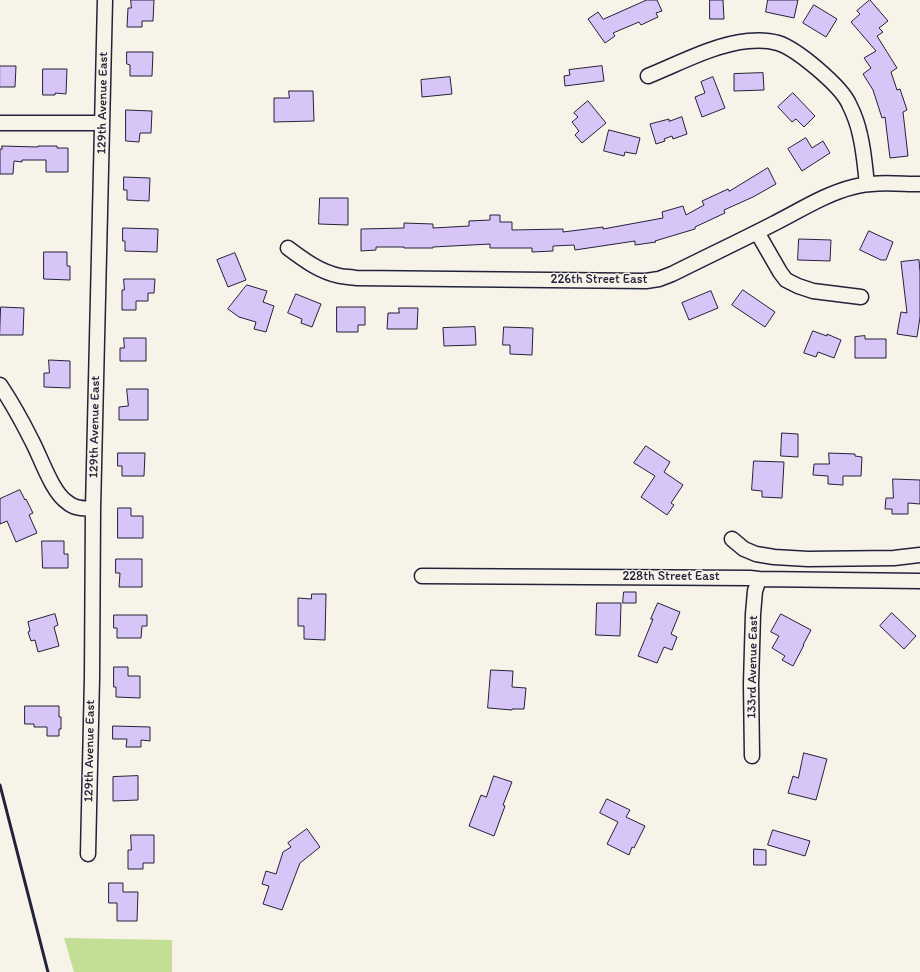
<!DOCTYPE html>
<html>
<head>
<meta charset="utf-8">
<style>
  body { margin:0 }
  canvas { display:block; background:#f7f3e8 }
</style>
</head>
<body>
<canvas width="920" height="972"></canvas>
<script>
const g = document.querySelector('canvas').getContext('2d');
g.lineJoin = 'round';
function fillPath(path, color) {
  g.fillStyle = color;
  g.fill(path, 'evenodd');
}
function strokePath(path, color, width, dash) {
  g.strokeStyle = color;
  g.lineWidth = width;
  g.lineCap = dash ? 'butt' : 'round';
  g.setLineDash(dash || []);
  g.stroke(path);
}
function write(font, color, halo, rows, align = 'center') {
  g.font = font + ' Itim,sans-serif';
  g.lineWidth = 3;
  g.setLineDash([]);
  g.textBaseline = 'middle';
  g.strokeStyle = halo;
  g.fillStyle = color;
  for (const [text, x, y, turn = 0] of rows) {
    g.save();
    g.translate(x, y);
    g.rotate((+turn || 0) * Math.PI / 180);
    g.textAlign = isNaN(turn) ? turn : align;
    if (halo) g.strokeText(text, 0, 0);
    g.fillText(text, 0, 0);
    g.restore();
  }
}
fillPath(new Path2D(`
  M 64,938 L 172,940 L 172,972 L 74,972 Z`), '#c3df96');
const building = new Path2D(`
  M 131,0 L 154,0 L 153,21 L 142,21 L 142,27 L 127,27 L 128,8 L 131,8 Z
  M 647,0 L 657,0 L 662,11 L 656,13 L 658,17 L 641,25 L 639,22 L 613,33 L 615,36 L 605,43 L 588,19 L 598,12 L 603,19 Z
  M 710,0 L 723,0 L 724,19 L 710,19 Z
  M 768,0 L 798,0 L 794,18 L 766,12 Z
  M 870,0 L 888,21 L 879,28 L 883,32 L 877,36 L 897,68 L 891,72 L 897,90 L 900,89 L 907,110 L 903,112 L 908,156 L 890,158 L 885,117 L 882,118 L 873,90 L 863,74 L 871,68 L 864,58 L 876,51 L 851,22 L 860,14 L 857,11 Z
  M 814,5 L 837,19 L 826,37 L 803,23 Z
  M 127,52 L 153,52 L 152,76 L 130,76 L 130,65 L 127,64 Z
  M 0,66 L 16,66 L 15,87 L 0,87 Z
  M 602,66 L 604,81 L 565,86 L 564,76 L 570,75 L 569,70 Z
  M 43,69 L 67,69 L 66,94 L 55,93 L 55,95 L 43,95 Z
  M 763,73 L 764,90 L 734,91 L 734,74 Z
  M 450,77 L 452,94 L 422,97 L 421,80 Z
  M 713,77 L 725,108 L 702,117 L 695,97 L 705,93 L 701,82 Z
  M 289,91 L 313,91 L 314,121 L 274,122 L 274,98 L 289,98 Z
  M 793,93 L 815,116 L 804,127 L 796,119 L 792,122 L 778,107 Z
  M 588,101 L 606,123 L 582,143 L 575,135 L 579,131 L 572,122 L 578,117 L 574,113 Z
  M 126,110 L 152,111 L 151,133 L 140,133 L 139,142 L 126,141 Z
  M 682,117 L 687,134 L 673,139 L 672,136 L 664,139 L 665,141 L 656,144 L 650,124 L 669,119 L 669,121 Z
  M 609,130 L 640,138 L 636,154 L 625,152 L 624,156 L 604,151 Z
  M 806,138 L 812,148 L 823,141 L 830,153 L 802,171 L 788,149 Z
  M 2,146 L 38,147 L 38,146 L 57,146 L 57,148 L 68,148 L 68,172 L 46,172 L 46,160 L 22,160 L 22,162 L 14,161 L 13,174 L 0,174 L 0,149 L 2,149 Z
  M 768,168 L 776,184 L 753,197 L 724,210 L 725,213 L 695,227 L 695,229 L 655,241 L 656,242 L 635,245 L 635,241 L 575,250 L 574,245 L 553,246 L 553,251 L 532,252 L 532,248 L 490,248 L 490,244 L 433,247 L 433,248 L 404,248 L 404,247 L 376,247 L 376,250 L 361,251 L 361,229 L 404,228 L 404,223 L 433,224 L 433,228 L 469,226 L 469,221 L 490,220 L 490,215 L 500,215 L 500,222 L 512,222 L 512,230 L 563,229 L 563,232 L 603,227 L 603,229 L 663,218 L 662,212 L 683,206 L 686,215 L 704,205 L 702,201 L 728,189 L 729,191 Z
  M 124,177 L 150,178 L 149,201 L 127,200 L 127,190 L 124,190 Z
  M 320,198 L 348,198 L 348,225 L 319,224 Z
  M 123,228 L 158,229 L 157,252 L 125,251 L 125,241 L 123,241 Z
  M 869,231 L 893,242 L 886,260 L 881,260 L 860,250 Z
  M 799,239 L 831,240 L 830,261 L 798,260 Z
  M 44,252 L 67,252 L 67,266 L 70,266 L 70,280 L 44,279 Z
  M 235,253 L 246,280 L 228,287 L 217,260 Z
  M 919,260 L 920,272 L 920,317 L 917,337 L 897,334 L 901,312 L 907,313 L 901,262 Z
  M 124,279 L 155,279 L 154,293 L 148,293 L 148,301 L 136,301 L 136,310 L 122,310 L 122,290 L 124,290 Z
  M 247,285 L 267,291 L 263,302 L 274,306 L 266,332 L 254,329 L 256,322 L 239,317 L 228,309 Z
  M 743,290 L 775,312 L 765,327 L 732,305 Z
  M 711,291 L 718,308 L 689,320 L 682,303 Z
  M 296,294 L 321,304 L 312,327 L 301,323 L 302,319 L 288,313 Z
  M 1,307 L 24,308 L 23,335 L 0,335 Z
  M 337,307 L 365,307 L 365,325 L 358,325 L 358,332 L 337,332 Z
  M 399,308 L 418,308 L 417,329 L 387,329 L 388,313 L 399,313 Z
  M 475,327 L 476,345 L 444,346 L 443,328 Z
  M 504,327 L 533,328 L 532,355 L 510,354 L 510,345 L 503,345 Z
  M 813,331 L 827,336 L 827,334 L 841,340 L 834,358 L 818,352 L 816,357 L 804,353 Z
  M 865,336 L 865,339 L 886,339 L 886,358 L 855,358 L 855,337 Z
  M 124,338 L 146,338 L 146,361 L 120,361 L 120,348 L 124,348 Z
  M 49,360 L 70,361 L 70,388 L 44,387 L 44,373 L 49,373 Z
  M 127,389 L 148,389 L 148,420 L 119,420 L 119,407 L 128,406 Z
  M 782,433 L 798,434 L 798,457 L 781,456 Z
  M 646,446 L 670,462 L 664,472 L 683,485 L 671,503 L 674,505 L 667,515 L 641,497 L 655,476 L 634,463 Z
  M 118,453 L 145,453 L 144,476 L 122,476 L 122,466 L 118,466 Z
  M 829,453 L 855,454 L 855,456 L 862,457 L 861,476 L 843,476 L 843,485 L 828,484 L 828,476 L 813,475 L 814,464 L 829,464 Z
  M 754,461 L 784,462 L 782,498 L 762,497 L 762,491 L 752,490 Z
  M 893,479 L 920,480 L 920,504 L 908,503 L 908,514 L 892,514 L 892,509 L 885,509 L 886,498 L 893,498 Z
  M 20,490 L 25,500 L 26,499 L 33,513 L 29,515 L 37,533 L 16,542 L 7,521 L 0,524 L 0,499 Z
  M 118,508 L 131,508 L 131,516 L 143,516 L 143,538 L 118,538 Z
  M 42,541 L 64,541 L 64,554 L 68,554 L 68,568 L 43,568 Z
  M 116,559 L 142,559 L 142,587 L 119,587 L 120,573 L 116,573 Z
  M 624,592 L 636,592 L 636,603 L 623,603 Z
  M 312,594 L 326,594 L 325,640 L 304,639 L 304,626 L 298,626 L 298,598 L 311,599 Z
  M 597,603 L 621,603 L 620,636 L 596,635 Z
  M 658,603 L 680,612 L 671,634 L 677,637 L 672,650 L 664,647 L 657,663 L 638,656 L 653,619 L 651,619 Z
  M 892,613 L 916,636 L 904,649 L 880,626 Z
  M 55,614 L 58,625 L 54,627 L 59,646 L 38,652 L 35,640 L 31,641 L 28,632 L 30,631 L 28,622 Z
  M 781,614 L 811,630 L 803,645 L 804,645 L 793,666 L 782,660 L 785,656 L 772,648 L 779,636 L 771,632 Z
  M 114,615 L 147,615 L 147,626 L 142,626 L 141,638 L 117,638 L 117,628 L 114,628 Z
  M 114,667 L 128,667 L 128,676 L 140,676 L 140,698 L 116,697 L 116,687 L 114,687 Z
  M 491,670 L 513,671 L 512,687 L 526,688 L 524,709 L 512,709 L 512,710 L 488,708 Z
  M 25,706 L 59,706 L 59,717 L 61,717 L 61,729 L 59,729 L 59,736 L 47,736 L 47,727 L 34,727 L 34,724 L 25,724 Z
  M 113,726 L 150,727 L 150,741 L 141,740 L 141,747 L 126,747 L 127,739 L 113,739 Z
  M 804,753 L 827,759 L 816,800 L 788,793 L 793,776 L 798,778 Z
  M 138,776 L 138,800 L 113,801 L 113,777 Z
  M 494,776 L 512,782 L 503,805 L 505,806 L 494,836 L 469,826 L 481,795 L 486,797 Z
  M 607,799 L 630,810 L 626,817 L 645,826 L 634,848 L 632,847 L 629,855 L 607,844 L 618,822 L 600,813 Z
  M 307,829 L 320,847 L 300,863 L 282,910 L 263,904 L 269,886 L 262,884 L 266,871 L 276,874 L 283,852 L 291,847 L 288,843 Z
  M 773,830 L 810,841 L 805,856 L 768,845 Z
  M 131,835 L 154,835 L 154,863 L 143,863 L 143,869 L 128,869 L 128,850 L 131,850 Z
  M 754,849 L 766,850 L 766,865 L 754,865 Z
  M 109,883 L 123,883 L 123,892 L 138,892 L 137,921 L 117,921 L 117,903 L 109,903 Z`);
fillPath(building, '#d8c5f7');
strokePath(building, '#22223b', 1);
const minor = new Path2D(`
  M 648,76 C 678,64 715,44 748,41 C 758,40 768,40 778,43 C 797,49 841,86 849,104 C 854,114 858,125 860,135 C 864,151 865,168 867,184
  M 0,123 L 102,123
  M 757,232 L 780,272 L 786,280 L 798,286 L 813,291 L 861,297
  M 288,248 C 304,260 320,272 340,276 C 345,277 351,277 356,278 L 646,281 L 659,279 L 672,274 C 706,257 740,241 773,224 C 799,211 825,194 853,187 C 874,181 899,184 920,184
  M 0,385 C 12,403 22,421 32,441 C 41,458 52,492 67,502 C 75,509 83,508 93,509
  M 732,539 L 744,549 L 756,554 L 774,557 L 808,559 L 894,558 L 920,555
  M 422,576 L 750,578 L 759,579 L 920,581
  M 752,756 L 751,684 L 753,614 L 755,591 L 759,579
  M 88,854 L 92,678 L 93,509 L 105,0`);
strokePath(minor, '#22223b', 17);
strokePath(minor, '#f7f3e8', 14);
strokePath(new Path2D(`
  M 0,785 L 48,972`), '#22223b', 3);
write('13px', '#22223b', '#f7f3e8', [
  ["129th Avenue East",103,103,-89],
  ["226th Street East",599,280],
  ["129th Avenue East",95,427,-89],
  ["228th Street East",671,577],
  ["133rd Avenue East",753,667,-89],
  ["129th Avenue East",90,751,-89]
]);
</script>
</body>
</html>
